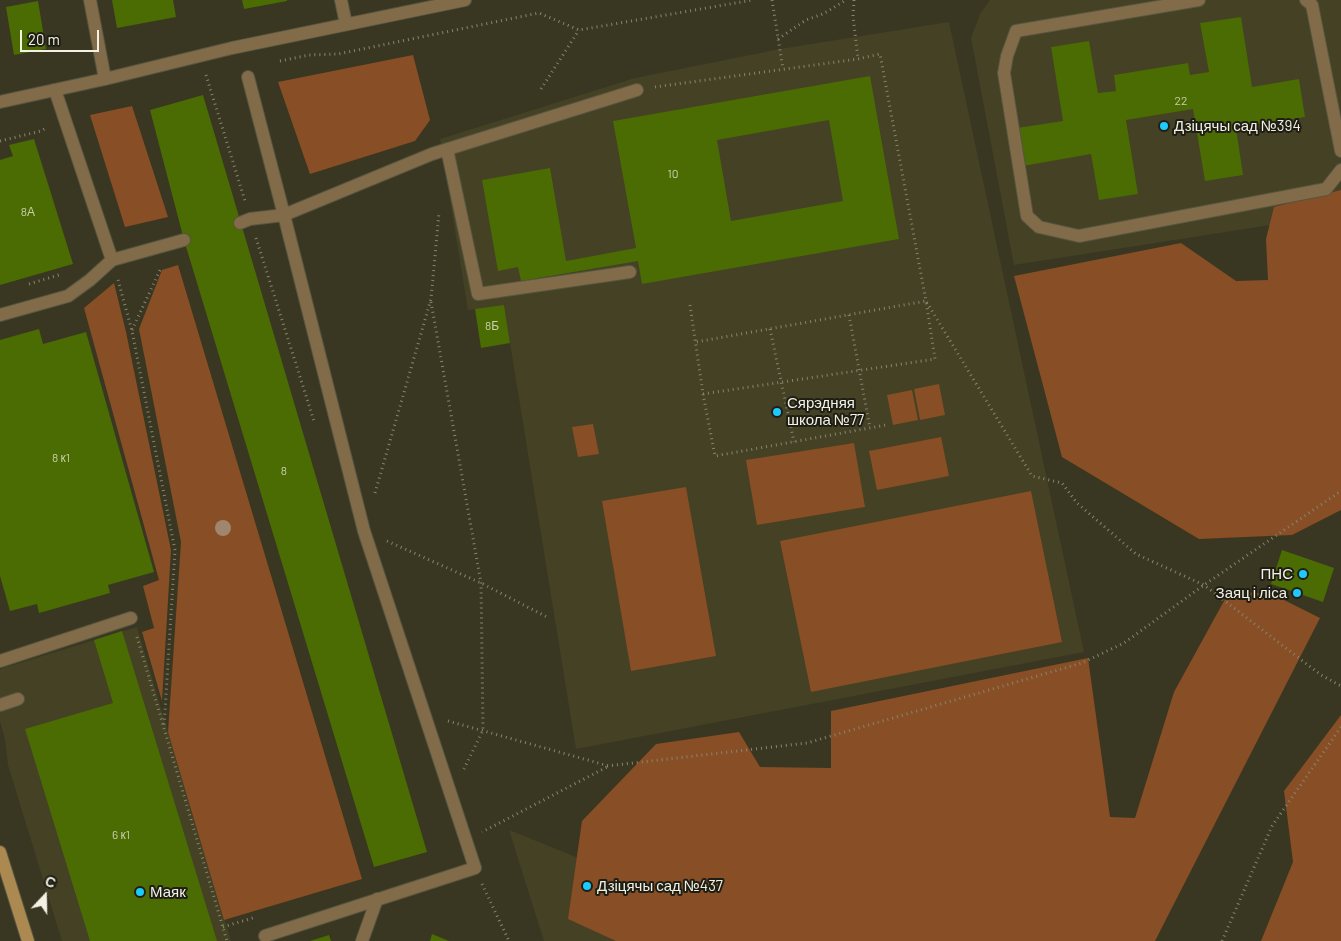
<!DOCTYPE html>
<html>
<head>
<meta charset="utf-8">
<style>
  body { margin:0 }
  #map { position:relative; width:1341px; height:941px; overflow:hidden; background:#393721; font-family:Barlow,sans-serif }
  canvas { display:block }
  .north { position:absolute; left:20px; top:871px; width:50px; height:50px; -webkit-text-stroke:4px #1f1e14; paint-order:stroke; rotate:21deg; font-size:14px; font-weight:700; line-height:20px; text-align:center; color:#f2f1e4 }
  .north::after { content:''; display:block; margin:auto; width:18px; height:22px; background:#f2f1e4; clip-path:polygon(50% 0,100% 100%,50% 72%,0 100%) }
  .scale { position:absolute; left:20px; top:30px; width:79px; height:22px; box-sizing:border-box; border:2px solid #f2f1e4; border-top:0; padding-left:6px; font-size:15px; line-height:18px; white-space:nowrap; color:#f2f1e4; -webkit-text-stroke:4px #1f1e14; paint-order:stroke }
</style>
</head>
<body>
<div id="map">
<canvas width="1341" height="941"></canvas>
<div class="north">С</div>
<div class="scale">20 m</div>
</div>
<script>
const g = document.querySelector('canvas').getContext('2d');
g.lineJoin = 'round';
function fillPath(path, color) {
  g.fillStyle = color;
  g.fill(path, 'evenodd');
}
function strokePath(path, color, width, dash) {
  g.strokeStyle = color;
  g.lineWidth = width;
  g.lineCap = dash ? 'butt' : 'round';
  g.setLineDash(dash || []);
  g.stroke(path);
}
function write(font, color, halo, rows, align = 'center') {
  g.font = font + ' Barlow,sans-serif';
  g.lineWidth = 4;
  g.setLineDash([]);
  g.textBaseline = 'middle';
  g.strokeStyle = halo;
  g.fillStyle = color;
  for (const [text, x, y, turn = 0] of rows) {
    g.save();
    g.translate(x, y);
    g.rotate((+turn || 0) * Math.PI / 180);
    g.textAlign = isNaN(turn) ? turn : align;
    if (halo) g.strokeText(text, 0, 0);
    g.fillText(text, 0, 0);
    g.restore();
  }
}
fillPath(new Path2D(`
  M 990,0 L 1341,0 L 1341,214 L 1014,265 L 971,38 L 980,14 Z
  M 949,22 L 1084,652 L 576,749 L 504,306 L 468,310 L 440,139 L 635,78 L 780,49 Z
  M 137,627 L 168,732 L 231,941 L 62,941 L 8,765 L 5,739 L 0,721 L 0,669 Z
  M 509,830 L 785,941 L 544,941 Z`), '#444124');
fillPath(new Path2D(`
  M 413,55 L 430,120 L 415,141 L 310,174 L 278,82 Z
  M 132,106 L 168,217 L 125,227 L 90,115 Z
  M 1341,190 L 1341,510 L 1292,535 L 1199,539 L 1062,457 L 1014,276 L 1181,243 L 1236,281 L 1268,280 L 1266,239 L 1274,207 Z
  M 178,265 L 362,879 L 224,920 L 168,732 L 181,542 L 139,329 L 162,270 Z
  M 114,283 L 126,332 L 171,550 L 162,701 L 142,632 L 154,628 L 143,586 L 159,580 L 84,308 Z
  M 939,384 L 945,415 L 920,420 L 914,389 Z
  M 912,390 L 918,420 L 893,425 L 887,395 Z
  M 593,424 L 599,454 L 578,457 L 572,427 Z
  M 941,437 L 949,476 L 877,490 L 869,451 Z
  M 854,443 L 865,507 L 757,525 L 746,460 Z
  M 686,487 L 716,656 L 631,671 L 602,501 Z
  M 1031,491 L 1062,642 L 811,692 L 780,541 Z
  M 1230,590 L 1274,595 L 1320,618 L 1155,941 L 616,941 L 568,919 L 582,821 L 656,744 L 739,732 L 760,767 L 831,768 L 831,711 L 1088,658 L 1110,817 L 1135,818 L 1174,692 Z
  M 1341,715 L 1341,941 L 1261,941 L 1293,862 L 1284,791 Z`), '#884e25');
fillPath(new Path2D(`
  M 112,0 L 173,0 L 176,17 L 117,28 Z
  M 242,0 L 287,0 L 287,1 L 244,9 Z
  M 38,1 L 46,49 L 14,55 L 6,7 Z
  M 1241,17 L 1252,87 L 1299,79 L 1305,117 L 1236,128 L 1243,175 L 1205,181 L 1193,109 L 1126,120 L 1138,194 L 1099,200 L 1091,154 L 1023,166 L 1017,128 L 1063,121 L 1051,47 L 1089,41 L 1098,93 L 1116,91 L 1114,75 L 1188,63 L 1190,75 L 1209,72 L 1200,23 Z
  M 870,76 L 899,239 L 642,284 L 638,261 L 521,281 L 518,267 L 498,271 L 482,180 L 550,168 L 566,261 L 636,248 L 613,121 ZM 829,120 L 843,201 L 731,221 L 717,140 Z
  M 203,95 L 427,852 L 374,867 L 184,240 L 150,110 Z
  M 34,139 L 73,264 L 0,285 L 0,160 L 13,156 L 9,145 Z
  M 504,305 L 510,343 L 481,348 L 475,309 Z
  M 39,329 L 43,344 L 86,332 L 154,572 L 108,585 L 110,593 L 39,613 L 37,604 L 10,611 L 0,576 L 0,340 Z
  M 1282,550 L 1334,568 L 1323,602 L 1271,584 Z
  M 122,631 L 217,941 L 90,941 L 25,729 L 113,703 L 94,640 Z
  M 432,934 L 449,941 L 430,941 Z
  M 329,935 L 331,941 L 310,941 Z`), '#4b6b03');
const lane = new Path2D(`
  M 1199,0 L 1016,31 L 1007,56 L 1004,73 L 1027,216 L 1039,227 L 1079,236 L 1326,189 L 1341,170
  M 1306,0 L 1312,5 L 1341,151
  M 248,77 L 284,215 L 432,154 L 637,90
  M 55,90 L 112,260 L 184,240
  M 447,149 L 478,294 L 630,272
  M 240,223 L 250,219 L 284,215 L 364,531 L 475,868 L 265,936
  M 0,315 L 68,296 L 90,280 L 112,260
  M 0,661 L 131,618
  M 0,705 L 18,699
  M 362,941 L 377,899`);
const street = new Path2D(`
  M 90,0 L 105,79
  M 341,0 L 346,24
  M 0,102 L 105,79 L 232,48 L 465,0`);
const secondary = new Path2D(`
  M 0,852 L 28,941`);
strokePath(lane, '#575540', 14);
strokePath(street, '#575540', 14);
strokePath(secondary, '#575540', 14);
strokePath(new Path2D(`
  M 772,0 L 783,69
  M 854,0 L 853,16 L 858,59
  M 778,39 L 806,20 L 823,14 L 846,0
  M 280,61 L 309,55 L 338,54 L 539,13 L 579,30 L 753,0
  M 206,75 L 245,201
  M 655,87 L 858,59 L 880,54 L 926,301 L 1032,476 L 1062,483 L 1077,503 L 1136,554 L 1204,585 L 1321,675 L 1341,686
  M 541,89 L 579,30
  M 0,141 L 41,131 L 47,127
  M 256,238 L 314,421
  M 118,280 L 132,331 L 175,550 L 164,727
  M 29,284 L 62,274
  M 431,302 L 481,583 L 483,730 L 464,769
  M 690,305 L 703,394 L 935,359 L 926,301 L 696,342
  M 849,315 L 870,428
  M 770,329 L 794,442
  M 132,330 L 161,268
  M 703,394 L 715,456 L 886,425
  M 375,493 L 431,299 L 439,213
  M 387,541 L 481,583 L 547,617
  M 137,637 L 227,941
  M 448,721 L 609,766 L 482,832
  M 607,766 L 807,743 L 1082,663 L 1124,643 L 1204,585 L 1341,491
  M 482,884 L 509,941
  M 223,927 L 256,917
  M 1222,941 L 1272,826 L 1341,727`), '#868572', 3, [1, 4]);
strokePath(lane, '#816b49', 12);
strokePath(street, '#816b49', 12);
strokePath(secondary, '#ab8951', 12);
g.fillStyle = '#9f866d';
for (const [x, y] of [
  [223,528]
]) {
  g.beginPath();
  g.arc(x, y, 8, 0, 2 * Math.PI);
  g.fill();
}
for (const [x, y, r, color] of [
  [1164,126,5,"#1ec9fd"],
  [777,412,5,"#1ec9fd"],
  [1303,574,5,"#1ec9fd"],
  [1297,593,5,"#1ec9fd"],
  [587,886,5,"#1ec9fd"],
  [140,892,5,"#1ec9fd"]
]) {
  const dot = new Path2D();
  dot.arc(x, y, r, 0, 2 * Math.PI);
  g.fillStyle = color;
  g.fill(dot);
  strokePath(dot, '#1f1e14', 2);
}
write('12px', '#c8d0ac', null, [
  ["22",1181,101],
  ["10",673,174],
  ["8А",28,212],
  ["8Б",492,326],
  ["8 к1",61,458],
  ["8",284,471],
  ["6 к1",121,835]
]);
write('15px', '#f2f1e4', '#1f1e14', [
  ["Дзіцячы сад №394",1174,126],
  ["Сярэдняя",787,403],
  ["школа №77",787,420],
  ["ПНС",1293,574,"right"],
  ["Заяц і ліса",1287,593,"right"],
  ["Дзіцячы сад №437",597,886],
  ["Маяк",150,892]
], 'left');
</script>
</body>
</html>
